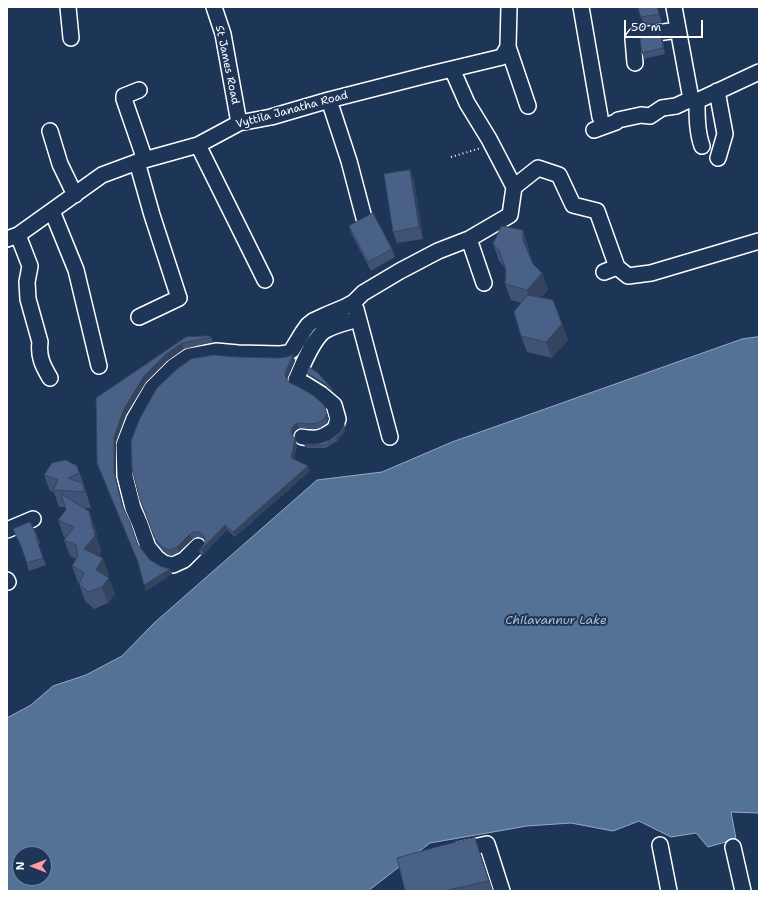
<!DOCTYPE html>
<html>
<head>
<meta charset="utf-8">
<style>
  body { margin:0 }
  #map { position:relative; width:766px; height:898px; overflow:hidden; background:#1d3557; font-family:"Shantell Sans",sans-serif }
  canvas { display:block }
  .frame { position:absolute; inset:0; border:8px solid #fff; pointer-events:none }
  .north { position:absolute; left:12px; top:846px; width:40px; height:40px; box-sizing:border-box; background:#1d3557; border:1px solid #77869a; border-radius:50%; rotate:270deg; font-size:11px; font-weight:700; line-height:16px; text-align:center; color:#fff }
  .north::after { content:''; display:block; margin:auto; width:14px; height:18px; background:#ff9aa2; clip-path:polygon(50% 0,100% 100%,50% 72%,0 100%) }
  .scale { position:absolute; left:624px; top:20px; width:79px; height:18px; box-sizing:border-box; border:2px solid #fff; border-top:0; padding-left:5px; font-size:12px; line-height:14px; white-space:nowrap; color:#fff; -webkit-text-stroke:3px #1d3557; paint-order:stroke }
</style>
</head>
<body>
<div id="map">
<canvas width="766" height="898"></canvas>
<div class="frame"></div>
<div class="north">N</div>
<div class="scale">50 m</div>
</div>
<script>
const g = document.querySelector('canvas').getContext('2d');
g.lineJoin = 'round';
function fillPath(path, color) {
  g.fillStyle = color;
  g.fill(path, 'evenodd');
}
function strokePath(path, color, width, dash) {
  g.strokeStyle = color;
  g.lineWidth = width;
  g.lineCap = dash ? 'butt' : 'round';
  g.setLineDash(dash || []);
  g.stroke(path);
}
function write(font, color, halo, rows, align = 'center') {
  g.font = font + ' "Shantell Sans",sans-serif';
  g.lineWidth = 4;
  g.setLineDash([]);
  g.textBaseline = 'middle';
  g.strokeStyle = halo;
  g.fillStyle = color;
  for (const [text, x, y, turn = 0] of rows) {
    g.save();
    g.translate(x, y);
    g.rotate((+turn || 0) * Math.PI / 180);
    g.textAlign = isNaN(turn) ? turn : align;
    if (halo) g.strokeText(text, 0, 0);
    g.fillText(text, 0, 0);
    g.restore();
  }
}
const water = new Path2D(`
  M 759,337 L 759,813 L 731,812 L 736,839 L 708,847 L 696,833 L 671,837 L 639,821 L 613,831 L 571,823 L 527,826 L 430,843 L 368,891 L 7,891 L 7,718 L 31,705 L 53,686 L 86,675 L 122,656 L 153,624 L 317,480 L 382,472 L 452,442 L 742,339 ZM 20,854 L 44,854 L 44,878 L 20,878 Z`);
fillPath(water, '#547296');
strokePath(water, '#98aac0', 1);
const minor = new Path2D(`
  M 68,7 L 71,38
  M 214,7 L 223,34 L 239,123
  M 581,7 L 600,117
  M 674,7 L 691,99 L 697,101 L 759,72
  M 508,47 L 528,106
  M 635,63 L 633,39 L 635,36 L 678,30
  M 452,69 L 467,103 L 489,139 L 514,187
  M 139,90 L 124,96 L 124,99 L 145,160
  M 717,91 L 725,134 L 718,158
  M 329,100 L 349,161 L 364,218
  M 697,101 C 697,116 697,132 702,146
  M 594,130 L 616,122 L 618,120 L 641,115 L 650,116 L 662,108 L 676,106 L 691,99
  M 50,131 L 60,164 L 75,195
  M 198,145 L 265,280
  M 137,162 L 152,215 L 179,298 L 139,317
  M 52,211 L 76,270 L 99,366
  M 18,235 L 30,266 L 27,282 L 28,299 L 40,342 C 38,357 43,366 50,378
  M 7,239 L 18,235 L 102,175 L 137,162 L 198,145 L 239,123 L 271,117 L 329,100 L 427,75 L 502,57 L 508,47 L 509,7
  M 469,239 L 484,283
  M 604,272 L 617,267
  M 356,309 L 390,437
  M 302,437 C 318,440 322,438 335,429 L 338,419 L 334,405 L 321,394 L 305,384 L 296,380 C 302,367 313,337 326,330 C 335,325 348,322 358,319
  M 7,530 L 33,519
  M 198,546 L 184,560 L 173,565 L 164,563 L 157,558 L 148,547 L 140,524 L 133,508 L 125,476 L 124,445 L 134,419 L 152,388 L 173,367 L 189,356 L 216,351 L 238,353 L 280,354 L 288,353 L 292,350 L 303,332 L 308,325 L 313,321 L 326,315 L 345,307 L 354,302 L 363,293 L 400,271 L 438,251 L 469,239 L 510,215 L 514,187 L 538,168 L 559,175 L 573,205 L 597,211 L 617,267 L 628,276 L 651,273 L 759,241
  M 7,580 L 8,582
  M 660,845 L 669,891
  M 733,847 L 743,891
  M 459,850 L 487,844 L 502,891`);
strokePath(minor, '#fff', 18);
strokePath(new Path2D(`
  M 451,157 L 481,148`), '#fff', 2, [1, 3]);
strokePath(minor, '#1d3557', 15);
fillPath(new Path2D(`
  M 657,7 L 662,22 L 644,26 L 641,17 Z
  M 661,36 L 663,41 L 665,54 L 644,59 L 642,53 Z
  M 410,170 L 414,181 L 423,239 L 397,243 L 393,232 Z
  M 349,226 L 392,249 L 395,257 L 371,271 L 352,235 Z
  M 523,230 L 528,246 L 529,255 L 533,264 L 542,273 L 548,290 L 541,297 L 562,324 L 568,340 L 552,358 L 527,352 L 521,336 L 521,303 L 511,300 L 505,284 L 506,270 L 505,267 L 499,261 L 493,244 Z
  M 186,337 L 211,337 L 213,342 L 184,349 L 167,361 L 146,382 L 126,415 L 116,442 L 116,478 L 124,508 L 138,545 L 150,560 L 160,566 L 170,569 L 172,574 L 146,591 L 138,563 L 99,469 L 96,398 Z
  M 236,357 L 295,361 L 288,377 L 287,380 L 290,383 L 324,405 L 329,419 L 327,423 L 320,428 L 312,429 L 299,428 L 295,431 L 293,435 L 293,437 L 295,439 L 297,445 L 294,459 L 310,471 L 235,537 L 227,530 L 204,554 L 201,556 L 199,551 L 205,543 L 205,541 L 204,539 L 201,537 L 196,537 L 192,540 L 179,552 L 172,556 L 168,555 L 163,551 L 156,543 L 148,519 L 140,500 Z
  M 309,367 L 332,389 L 333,392 L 326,386 L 308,375 L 307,373 Z
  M 345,428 L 345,432 L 337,441 L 326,448 L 308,448 L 305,447 L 304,444 L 317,444 L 330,440 L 339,433 Z
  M 77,466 L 83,482 L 91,508 L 84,508 L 89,511 L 95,528 L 98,541 L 100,546 L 101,553 L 98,556 L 109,575 L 108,577 L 115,594 L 108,603 L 94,609 L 85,601 L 79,584 L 79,583 L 78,583 L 72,566 L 76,559 L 70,556 L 64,540 L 66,537 L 64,537 L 58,520 L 66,510 L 65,507 L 59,507 L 54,492 L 50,491 L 44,475 Z
  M 13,529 L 37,536 L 40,544 L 38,544 L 46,565 L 29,571 L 23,552 Z
  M 481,855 L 493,891 L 405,891 Z`), '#405374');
fillPath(new Path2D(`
  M 661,36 L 663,41 L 665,54 L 663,48 Z
  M 410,170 L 414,181 L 423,239 L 419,227 Z
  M 523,230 L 528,246 L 529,257 L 523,240 Z
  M 542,273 L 548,290 L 532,307 L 527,290 Z
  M 562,324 L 568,340 L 552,358 L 546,342 Z
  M 182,343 L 184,349 L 167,361 L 146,382 L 126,415 L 116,442 L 116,478 L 124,510 L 122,505 L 114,473 L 114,437 L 124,409 L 144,376 L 165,355 Z
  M 293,355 L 295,361 L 288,377 L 287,381 L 285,376 L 286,371 Z
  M 324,405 L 329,419 L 327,423 L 325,418 Z
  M 297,423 L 299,428 L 295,431 L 293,435 L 294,441 L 292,435 L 291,430 L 293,426 Z
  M 344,425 L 345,428 L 345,432 L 337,441 L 336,438 L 344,429 Z
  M 295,439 L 297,445 L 293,464 L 291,458 Z
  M 308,466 L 310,471 L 235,537 L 233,532 Z
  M 89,511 L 95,528 L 98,541 L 100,546 L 101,553 L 90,565 L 84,549 L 93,529 Z
  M 225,525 L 227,530 L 204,554 L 202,549 Z
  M 190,534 L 192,540 L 179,552 L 177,547 Z
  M 103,558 L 109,575 L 102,586 L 96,570 Z
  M 170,569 L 172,574 L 146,591 L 144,585 Z
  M 109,578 L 115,594 L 108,603 L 102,587 Z
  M 475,838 L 481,855 L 493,891 L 489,881 Z`), '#34445e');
const building = new Path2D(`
  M 638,7 L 657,7 L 659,14 L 641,17 Z
  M 661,36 L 663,48 L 642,53 L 640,38 Z
  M 410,170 L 419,227 L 393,232 L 384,174 Z
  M 373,213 L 392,249 L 368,262 L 349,226 Z
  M 502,226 L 523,230 L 523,240 L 533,264 L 542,273 L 527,290 L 505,284 L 506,270 L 499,250 L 493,244 Z
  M 528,295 L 553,300 L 562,324 L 546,342 L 521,336 L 514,312 Z
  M 210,336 L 211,337 L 182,343 L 165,355 L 144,376 L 124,409 L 114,437 L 114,473 L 122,505 L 130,522 L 138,545 L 150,560 L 160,566 L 170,569 L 144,585 L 138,562 L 97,463 L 96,398 L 186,337 Z
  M 214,355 L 236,357 L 278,358 L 287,357 L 292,355 L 293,355 L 286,371 L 285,376 L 287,380 L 290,383 L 299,387 L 314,396 L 324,405 L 327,414 L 325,418 L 318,423 L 310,424 L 297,423 L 293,426 L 291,430 L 292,435 L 295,439 L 291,458 L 308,466 L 233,532 L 225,525 L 202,549 L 199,551 L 205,543 L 205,539 L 202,534 L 199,532 L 194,532 L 190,534 L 177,547 L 170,550 L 166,549 L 161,546 L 154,537 L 146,515 L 140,500 L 132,469 L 131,441 L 140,418 L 157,388 L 177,369 L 191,359 Z
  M 309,367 L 318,373 L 332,389 L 325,384 L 307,373 Z
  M 344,425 L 344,429 L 336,438 L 325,445 L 307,445 L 304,444 L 317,444 L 330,440 L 339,433 L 342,429 Z
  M 66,460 L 77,466 L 79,473 L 68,478 L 82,483 L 85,492 L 53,490 L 58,480 L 44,475 L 52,463 Z
  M 61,494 L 89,511 L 93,529 L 94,529 L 95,536 L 84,549 L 103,558 L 96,570 L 109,578 L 102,587 L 88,592 L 79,584 L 84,573 L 72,566 L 78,556 L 76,545 L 64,540 L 74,527 L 58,520 L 66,510 Z
  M 30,522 L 37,536 L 36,537 L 43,558 L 27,563 L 21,546 L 13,529 Z
  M 475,838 L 489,881 L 443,891 L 405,891 L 397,858 L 440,846 Z`);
fillPath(building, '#4a6187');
strokePath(building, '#34445e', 1);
write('11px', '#fff', '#1d3557', [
  ["St James Road",227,65,78],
  ["Vyttila Janatha Road",292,110,-15]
]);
write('italic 12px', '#b2c0d0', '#1d3557', [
  ["Chilavannur Lake",556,621]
]);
</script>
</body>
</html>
